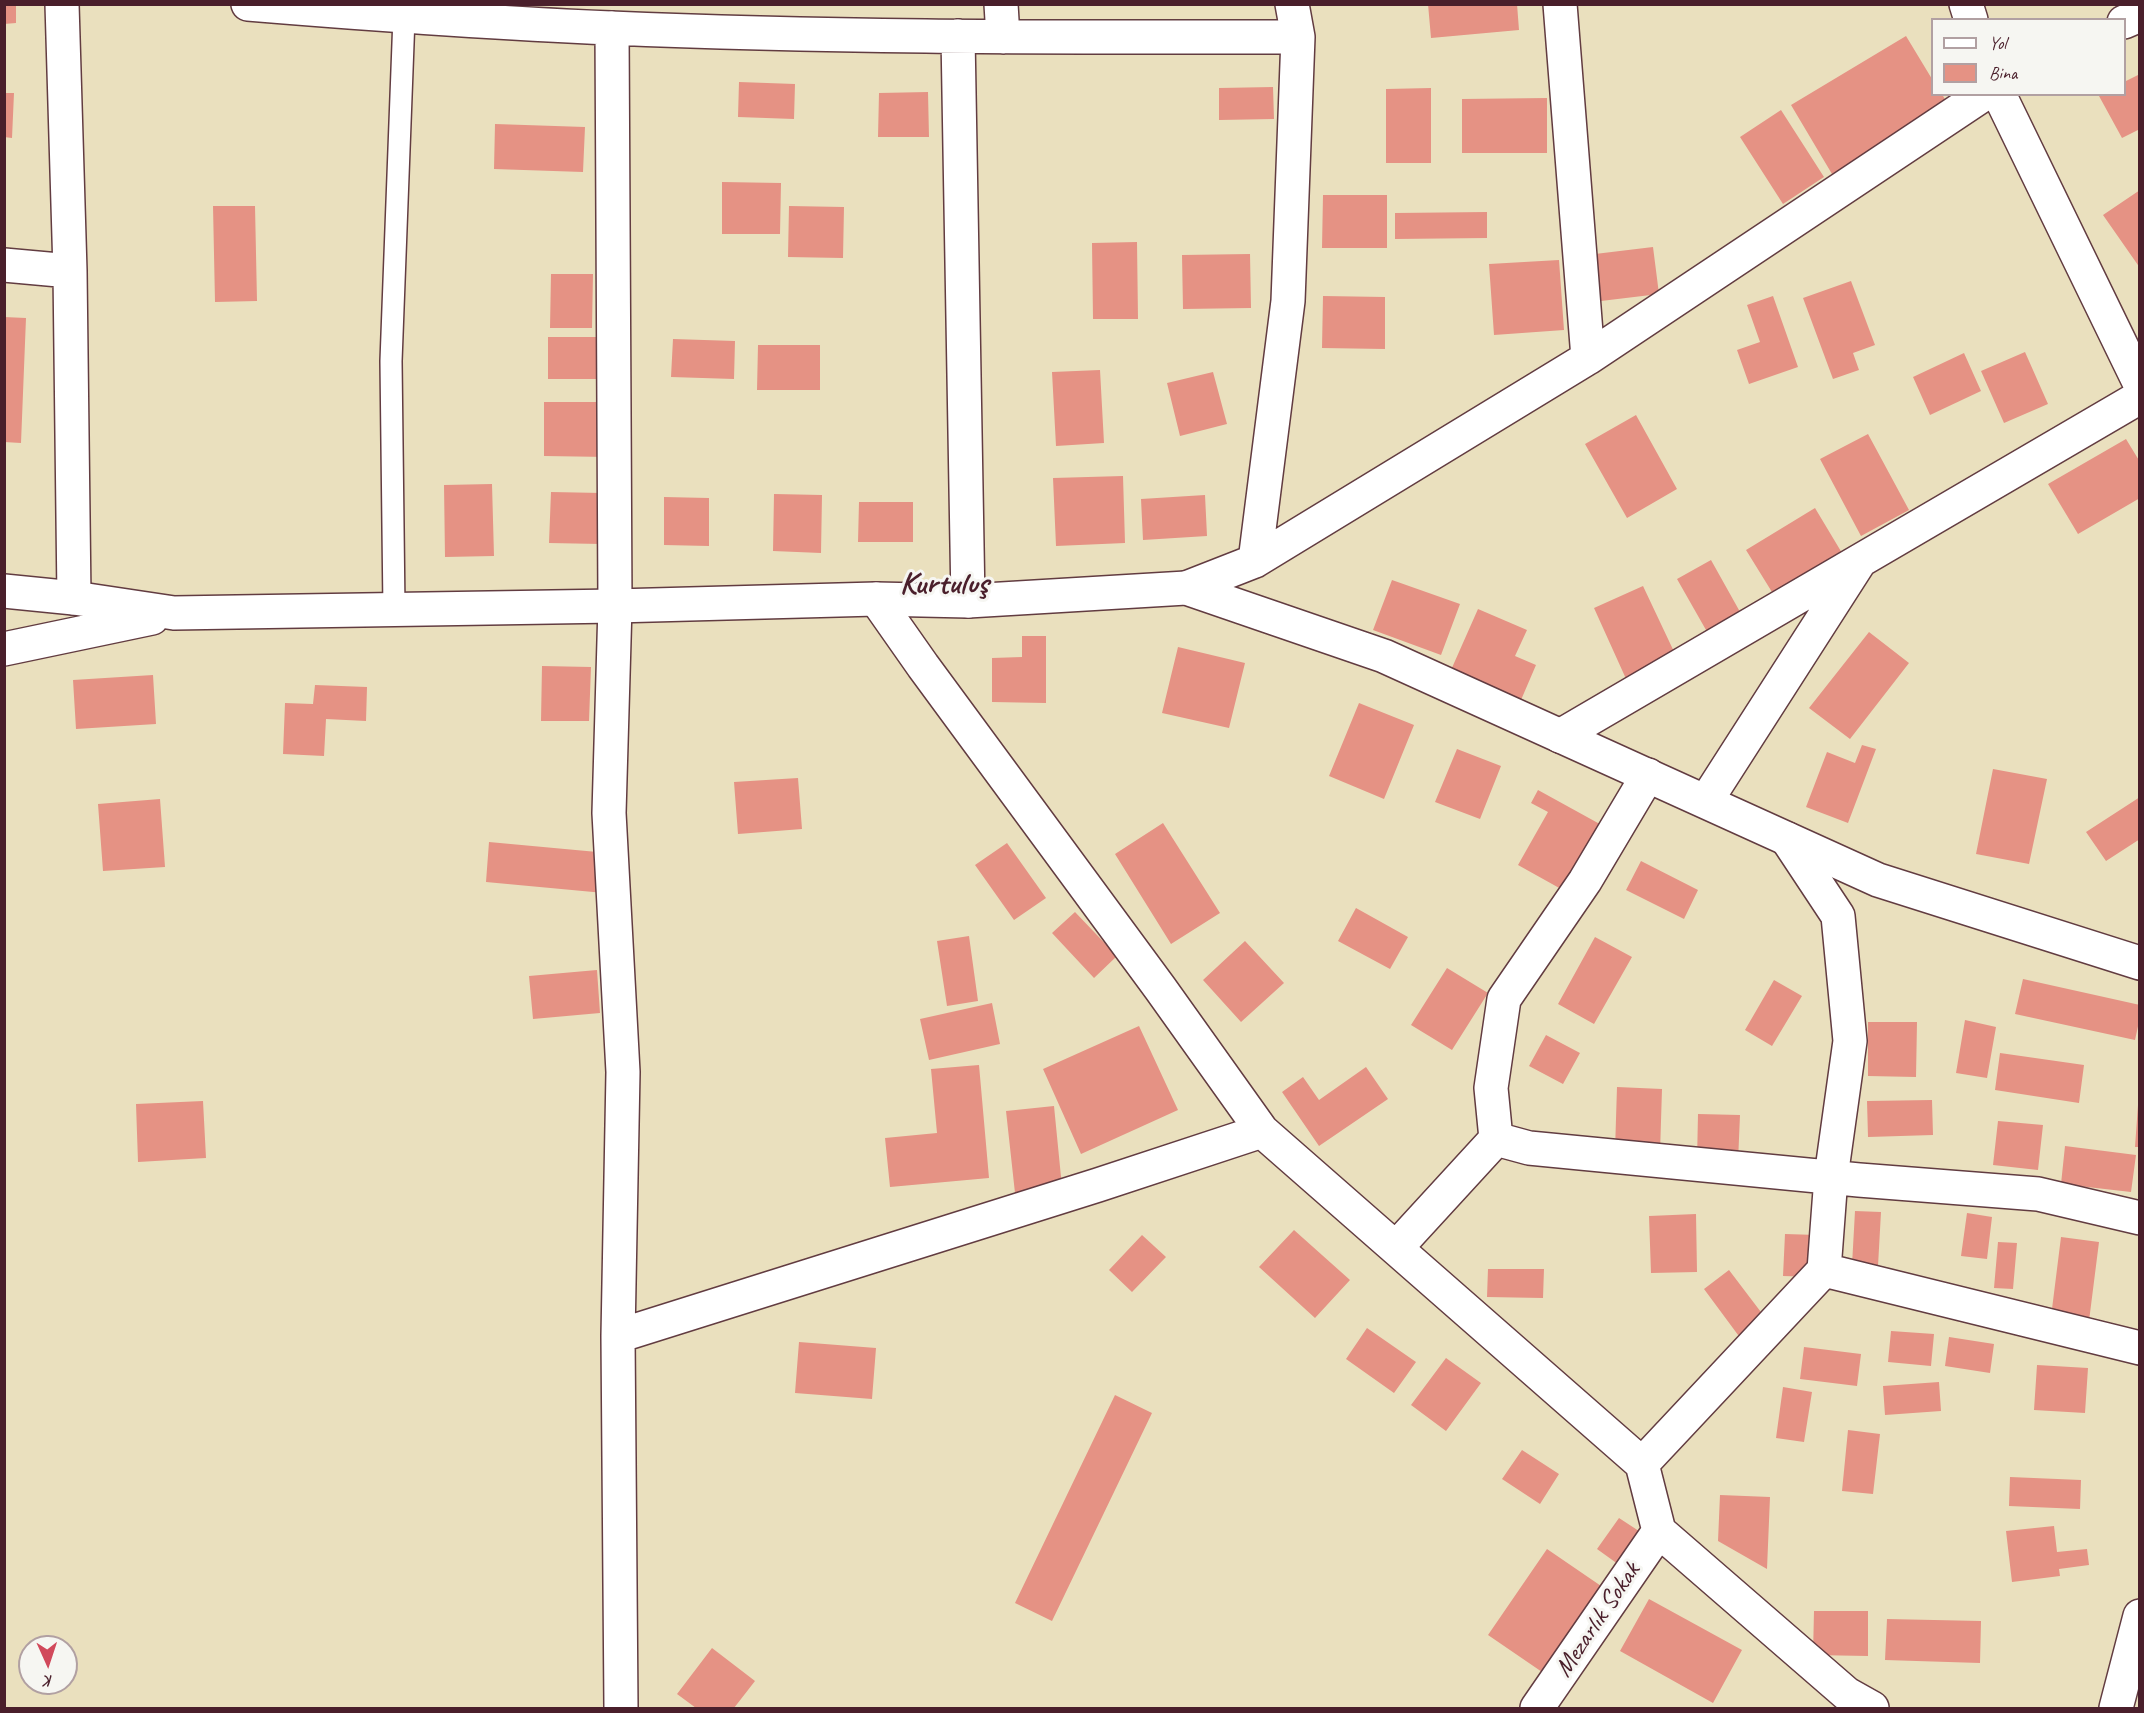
<!DOCTYPE html>
<html>
<head>
<meta charset="utf-8">
<style>
  body { margin:0 }
  #map { position:relative; width:2144px; height:1713px; overflow:hidden; background:#eae0be; font-family:Caveat,sans-serif }
  canvas { display:block }
  .frame { position:absolute; inset:0; border:6px solid #4a1f2b; pointer-events:none }
  .legend { position:absolute; left:1931px; top:18px; width:195px; height:78px; box-sizing:border-box; background:#f6f6f2; border:2px solid #b1a0a2; margin:0; padding:8px 10px; list-style:none; font-size:18px; color:#4a1f2b }
  .legend li { display:flex; align-items:center; gap:12px; height:30px }
  .legend b { width:30px; border:2px solid #b1a0a2 }
  .north { position:absolute; left:18px; top:1635px; width:60px; height:60px; box-sizing:border-box; background:#f6f6f2; border:2px solid #b1a0a2; border-radius:50%; rotate:177deg; font-size:16px; font-weight:700; line-height:24px; text-align:center; color:#4a1f2b }
  .north::after { content:''; display:block; margin:auto; width:21px; height:27px; background:#d1495b; clip-path:polygon(50% 0,100% 100%,50% 72%,0 100%) }
</style>
</head>
<body>
<div id="map">
<canvas width="2144" height="1713"></canvas>
<div class="frame"></div>
<ul class="legend">
<li><b style="height:8px;background:#fff"></b>Yol</li>
<li><b style="height:16px;background:#e59284"></b>Bina</li>
</ul>
<div class="north">K</div>
</div>
<script>
const g = document.querySelector('canvas').getContext('2d');
g.lineJoin = 'round';
function fillPath(path, color) {
  g.fillStyle = color;
  g.fill(path, 'evenodd');
}
function strokePath(path, color, width, dash) {
  g.strokeStyle = color;
  g.lineWidth = width;
  g.lineCap = dash ? 'butt' : 'round';
  g.setLineDash(dash || []);
  g.stroke(path);
}
function write(font, color, halo, rows, align = 'center') {
  g.font = font + ' Caveat,sans-serif';
  g.lineWidth = 6;
  g.setLineDash([]);
  g.textBaseline = 'middle';
  g.strokeStyle = halo;
  g.fillStyle = color;
  for (const [text, x, y, turn = 0] of rows) {
    g.save();
    g.translate(x, y);
    g.rotate((+turn || 0) * Math.PI / 180);
    g.textAlign = isNaN(turn) ? turn : align;
    if (halo) g.strokeText(text, 0, 0);
    g.fillText(text, 0, 0);
    g.restore();
  }
}
fillPath(new Path2D(`
  M 4,4 L 16,4 L 16,23 L 4,24 Z
  M 1428,4 L 1517,4 L 1519,30 L 1431,38 Z
  M 1906,36 L 1932,79 L 1932,94 L 1942,94 L 1948,105 L 1832,174 L 1791,105 Z
  M 2140,74 L 2140,129 L 2122,138 L 2099,96 L 2124,94 L 2124,82 Z
  M 739,82 L 795,84 L 794,119 L 738,117 Z
  M 1273,87 L 1274,119 L 1219,120 L 1219,88 Z
  M 1431,88 L 1431,163 L 1386,163 L 1386,89 Z
  M 928,92 L 929,137 L 878,137 L 879,93 Z
  M 4,93 L 14,93 L 12,138 L 4,137 Z
  M 1547,98 L 1547,153 L 1462,153 L 1462,99 Z
  M 1781,110 L 1824,177 L 1783,204 L 1740,137 Z
  M 495,124 L 585,127 L 583,172 L 494,169 Z
  M 722,182 L 781,183 L 780,234 L 722,234 Z
  M 2140,190 L 2140,268 L 2103,215 Z
  M 1323,195 L 1387,195 L 1387,248 L 1322,248 Z
  M 213,206 L 255,206 L 257,301 L 215,302 Z
  M 789,206 L 844,207 L 843,258 L 788,257 Z
  M 1487,212 L 1487,238 L 1395,239 L 1395,213 Z
  M 1137,242 L 1138,319 L 1093,319 L 1092,243 Z
  M 1653,247 L 1659,294 L 1601,301 L 1595,254 Z
  M 1250,254 L 1251,308 L 1183,309 L 1182,255 Z
  M 1559,260 L 1564,330 L 1494,335 L 1489,264 Z
  M 551,274 L 593,274 L 592,328 L 550,328 Z
  M 1851,281 L 1875,345 L 1853,353 L 1859,370 L 1833,379 L 1803,298 Z
  M 1323,296 L 1385,297 L 1385,349 L 1322,348 Z
  M 1773,296 L 1798,367 L 1749,384 L 1737,350 L 1760,342 L 1747,305 Z
  M 4,317 L 26,318 L 21,443 L 4,442 Z
  M 548,337 L 609,337 L 609,379 L 548,379 Z
  M 673,339 L 735,341 L 734,379 L 671,377 Z
  M 758,345 L 820,345 L 820,390 L 757,390 Z
  M 2025,352 L 2048,404 L 2004,423 L 1981,371 Z
  M 1964,353 L 1981,391 L 1930,415 L 1913,377 Z
  M 1100,370 L 1104,443 L 1056,446 L 1052,372 Z
  M 1213,372 L 1227,424 L 1180,436 L 1167,383 Z
  M 544,402 L 609,402 L 608,457 L 544,456 Z
  M 1636,415 L 1677,489 L 1627,518 L 1585,444 Z
  M 1868,434 L 1909,510 L 1861,536 L 1820,459 Z
  M 2126,439 L 2140,462 L 2140,498 L 2078,534 L 2048,484 Z
  M 1123,476 L 1125,543 L 1056,546 L 1053,478 Z
  M 492,484 L 494,556 L 445,557 L 444,485 Z
  M 551,492 L 602,493 L 601,544 L 549,543 Z
  M 774,494 L 822,495 L 821,553 L 773,551 Z
  M 1205,495 L 1207,536 L 1143,540 L 1141,499 Z
  M 664,497 L 709,498 L 709,546 L 664,545 Z
  M 859,502 L 913,502 L 913,542 L 858,542 Z
  M 1815,508 L 1848,563 L 1780,605 L 1746,550 Z
  M 1711,560 L 1744,619 L 1710,637 L 1677,579 Z
  M 1392,580 L 1460,604 L 1441,655 L 1373,630 Z
  M 1643,586 L 1677,658 L 1627,681 L 1594,608 Z
  M 1478,609 L 1527,630 L 1515,656 L 1536,665 L 1521,700 L 1451,670 Z
  M 1869,632 L 1909,663 L 1850,739 L 1809,708 Z
  M 1022,636 L 1046,636 L 1046,703 L 992,702 L 992,658 L 1022,657 Z
  M 1178,647 L 1245,663 L 1229,728 L 1162,713 Z
  M 542,666 L 591,667 L 589,721 L 541,721 Z
  M 153,675 L 156,724 L 76,729 L 73,680 Z
  M 315,685 L 367,687 L 366,721 L 326,719 L 324,756 L 283,754 L 285,703 L 313,704 Z
  M 1359,703 L 1414,725 L 1384,799 L 1329,776 Z
  M 1862,745 L 1876,749 L 1848,823 L 1806,807 L 1827,752 L 1855,763 Z
  M 1457,749 L 1501,766 L 1480,819 L 1435,802 Z
  M 1993,769 L 2047,779 L 2029,864 L 1976,854 Z
  M 798,778 L 802,829 L 738,834 L 734,782 Z
  M 1538,790 L 1607,828 L 1570,894 L 1518,865 L 1548,812 L 1531,803 Z
  M 2140,797 L 2140,839 L 2106,861 L 2086,832 Z
  M 160,799 L 165,867 L 103,871 L 98,804 Z
  M 1163,823 L 1220,913 L 1171,944 L 1115,854 Z
  M 489,842 L 608,853 L 604,893 L 486,882 Z
  M 1007,843 L 1046,898 L 1014,920 L 975,865 Z
  M 1641,861 L 1698,890 L 1684,919 L 1626,890 Z
  M 1356,908 L 1408,937 L 1390,969 L 1338,941 Z
  M 1075,912 L 1117,956 L 1094,978 L 1052,933 Z
  M 969,936 L 978,1001 L 947,1006 L 937,941 Z
  M 1595,937 L 1632,957 L 1594,1024 L 1558,1004 Z
  M 1245,941 L 1284,983 L 1241,1022 L 1203,980 Z
  M 1447,968 L 1488,993 L 1452,1050 L 1411,1025 Z
  M 597,970 L 600,1013 L 533,1019 L 529,976 Z
  M 2023,979 L 2140,1005 L 2140,1017 L 2135,1040 L 2015,1014 Z
  M 1774,980 L 1802,996 L 1772,1046 L 1745,1030 Z
  M 992,1003 L 1000,1044 L 929,1060 L 920,1019 Z
  M 1965,1020 L 1996,1027 L 1987,1078 L 1956,1073 Z
  M 1868,1022 L 1917,1022 L 1916,1077 L 1868,1076 Z
  M 1139,1026 L 1178,1110 L 1081,1154 L 1043,1069 Z
  M 1546,1035 L 1580,1053 L 1563,1084 L 1529,1066 Z
  M 2000,1053 L 2084,1065 L 2079,1103 L 1995,1090 Z
  M 979,1065 L 989,1178 L 890,1187 L 885,1138 L 937,1133 L 931,1069 Z
  M 1366,1067 L 1388,1099 L 1319,1146 L 1282,1092 L 1303,1077 L 1319,1100 Z
  M 1617,1087 L 1662,1089 L 1660,1153 L 1615,1151 Z
  M 1932,1100 L 1933,1135 L 1868,1137 L 1867,1101 Z
  M 203,1101 L 206,1158 L 138,1162 L 136,1104 Z
  M 2138,1105 L 2140,1105 L 2140,1147 L 2135,1147 Z
  M 1054,1106 L 1062,1187 L 1015,1193 L 1006,1111 Z
  M 1698,1114 L 1740,1115 L 1738,1162 L 1697,1161 Z
  M 1998,1121 L 2043,1125 L 2038,1170 L 1993,1165 Z
  M 2065,1146 L 2136,1155 L 2131,1192 L 2061,1184 Z
  M 1855,1211 L 1881,1212 L 1878,1266 L 1852,1265 Z
  M 1967,1213 L 1992,1217 L 1987,1259 L 1961,1256 Z
  M 1696,1214 L 1697,1272 L 1651,1273 L 1649,1216 Z
  M 1294,1230 L 1350,1280 L 1315,1318 L 1259,1267 Z
  M 1785,1234 L 1817,1235 L 1816,1277 L 1783,1276 Z
  M 1142,1235 L 1166,1257 L 1132,1292 L 1109,1270 Z
  M 2061,1237 L 2099,1242 L 2089,1321 L 2051,1317 Z
  M 1998,1242 L 2017,1243 L 2013,1289 L 1994,1288 Z
  M 1488,1269 L 1544,1269 L 1543,1298 L 1487,1297 Z
  M 1729,1270 L 1770,1324 L 1744,1343 L 1704,1289 Z
  M 1367,1328 L 1416,1362 L 1394,1393 L 1346,1359 Z
  M 1891,1331 L 1934,1334 L 1931,1366 L 1888,1362 Z
  M 1949,1337 L 1994,1344 L 1990,1373 L 1945,1366 Z
  M 799,1342 L 876,1348 L 872,1399 L 795,1393 Z
  M 1804,1347 L 1861,1354 L 1857,1386 L 1800,1379 Z
  M 1446,1358 L 1481,1383 L 1446,1431 L 1411,1405 Z
  M 2037,1365 L 2088,1368 L 2085,1413 L 2034,1410 Z
  M 1939,1382 L 1941,1411 L 1885,1415 L 1883,1386 Z
  M 1783,1387 L 1812,1392 L 1804,1442 L 1776,1438 Z
  M 1115,1395 L 1152,1413 L 1052,1621 L 1015,1603 Z
  M 1848,1430 L 1880,1434 L 1873,1494 L 1842,1491 Z
  M 1522,1450 L 1559,1474 L 1540,1504 L 1502,1479 Z
  M 2010,1477 L 2081,1480 L 2080,1509 L 2009,1506 Z
  M 1720,1495 L 1770,1497 L 1767,1569 L 1718,1541 Z
  M 1619,1518 L 1645,1535 L 1622,1567 L 1597,1549 Z
  M 2054,1526 L 2057,1552 L 2087,1549 L 2089,1565 L 2059,1569 L 2060,1576 L 2012,1582 L 2006,1531 Z
  M 1547,1549 L 1604,1588 L 1545,1674 L 1488,1635 Z
  M 1649,1599 L 1742,1650 L 1713,1703 L 1620,1651 Z
  M 1814,1611 L 1868,1611 L 1868,1656 L 1813,1655 Z
  M 1887,1619 L 1981,1621 L 1980,1663 L 1885,1660 Z
  M 712,1648 L 755,1681 L 734,1708 L 696,1708 L 677,1694 Z`), '#e59284');
const service = new Path2D(`
  M 394,610 L 391,361 L 404,17`);
const minor = new Path2D(`
  M 62,4 L 70,271 L 74,598
  M 248,4 C 369,14 490,23 611,28 C 840,38 1069,37 1298,37
  M 1001,4 L 1003,37
  M 1560,4 L 1588,358
  M 1966,4 L 1971,20
  M 2124,22 L 2140,15
  M 612,28 L 615,606 L 609,813 L 623,1072 L 618,1336 L 621,1708
  M 958,36 L 968,601
  M 1999,94 L 2140,384
  M 4,265 L 70,271
  M 1255,561 L 1288,301 L 1298,37 L 1292,4
  M 1186,588 L 1255,561 L 1588,358 L 1984,94
  M 876,599 L 923,666 L 1160,988 L 1262,1131 L 1642,1464 L 1659,1531 L 1847,1694 L 1872,1708
  M 1560,736 L 2140,397
  M 1648,775 L 1585,881 L 1504,999 L 1491,1088 L 1496,1139 L 1529,1148 L 1859,1180 L 2038,1194 L 2140,1218
  M 1706,801 L 1858,564
  M 1396,1248 L 1496,1139
  M 1824,1270 L 2140,1348
  M 618,1336 L 1098,1185 L 1262,1131
  M 1642,1464 L 1824,1270 L 1831,1177 L 1850,1041 L 1838,916 L 1787,839
  M 1537,1708 L 1659,1531
  M 2116,1708 L 2140,1616`);
const tertiary = new Path2D(`
  M 4,591 L 74,598 L 174,613 L 615,606 L 876,599 L 968,601 L 1186,588 L 1384,656 L 1878,880 L 2140,963
  M 4,649 L 152,618`);
strokePath(service, '#623c41', 24);
strokePath(minor, '#623c41', 36);
strokePath(tertiary, '#623c41', 36);
strokePath(service, '#fff', 21);
strokePath(minor, '#fff', 33);
strokePath(tertiary, '#fff', 33);
write('26px', '#4a1f2b', '#f6f6f2', [
  ["Mezarlık Sokak",1598,1620,-56]
]);
write('bold 32px', '#4a1f2b', '#f6f6f2', [
  ["Kurtuluş",944,585]
]);
</script>
</body>
</html>
